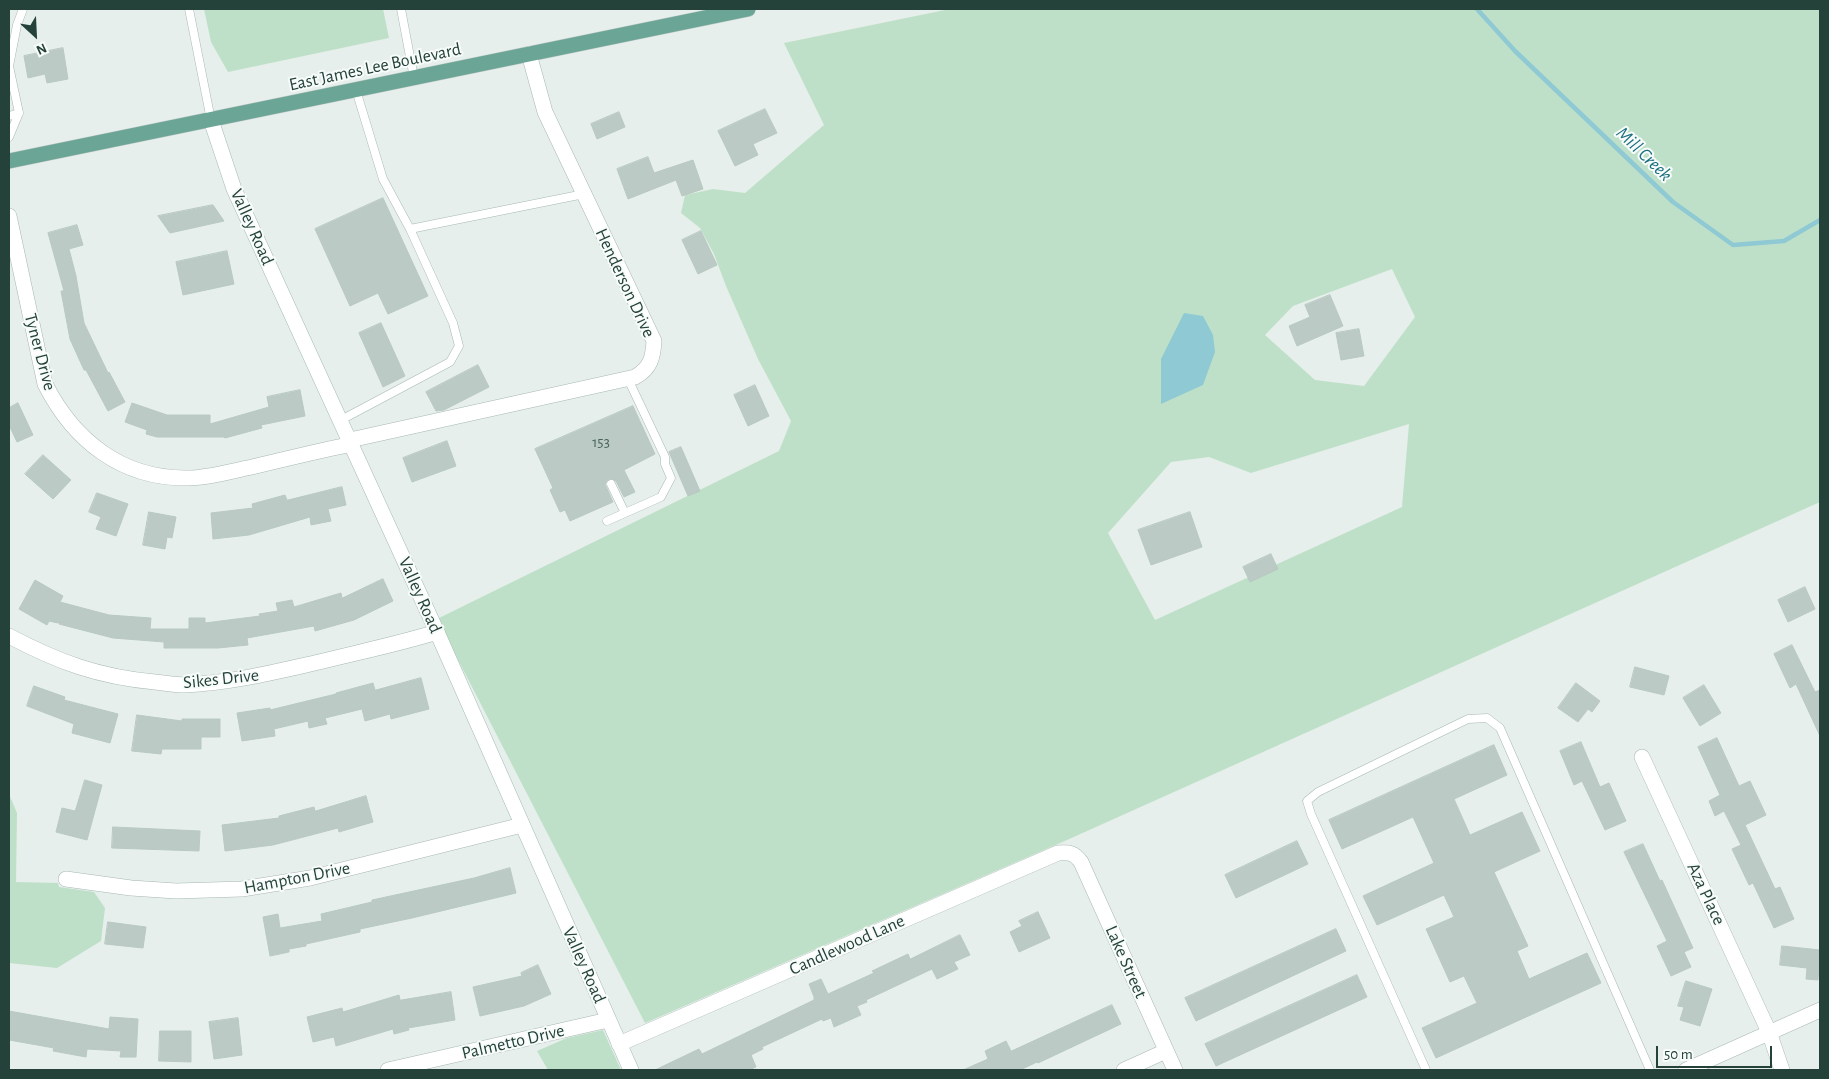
<!DOCTYPE html>
<html>
<head>
<meta charset="utf-8">
<style>
  body { margin:0 }
  #map { position:relative; width:1829px; height:1079px; overflow:hidden; background:#e6efeb; font-family:"Alegreya Sans",sans-serif }
  canvas { display:block }
  .frame { position:absolute; inset:0; border:10px solid #24423a; pointer-events:none }
  .north { position:absolute; left:10px; top:10px; width:50px; height:50px; -webkit-text-stroke:4px #f7fbf9; paint-order:stroke; rotate:155deg; font-size:14px; font-weight:700; line-height:20px; text-align:center; color:#24423a }
  .north::after { content:''; display:block; margin:auto; width:18px; height:22px; background:#24423a; clip-path:polygon(50% 0,100% 100%,50% 72%,0 100%) }
  .scale { position:absolute; left:1656px; top:1046px; width:116px; height:22px; box-sizing:border-box; border:2px solid #24423a; border-top:0; padding-left:6px; font-size:15px; line-height:18px; white-space:nowrap; color:#24423a; -webkit-text-stroke:4px #f7fbf9; paint-order:stroke }
</style>
</head>
<body>
<div id="map">
<canvas width="1829" height="1079"></canvas>
<div class="frame"></div>
<div class="north">N</div>
<div class="scale">50 m</div>
</div>
<script>
const g = document.querySelector('canvas').getContext('2d');
g.lineJoin = 'round';
function fillPath(path, color) {
  g.fillStyle = color;
  g.fill(path, 'evenodd');
}
function strokePath(path, color, width, dash) {
  g.strokeStyle = color;
  g.lineWidth = width;
  g.lineCap = dash ? 'butt' : 'round';
  g.setLineDash(dash || []);
  g.stroke(path);
}
function write(font, color, halo, rows, align = 'center') {
  g.font = font + ' "Alegreya Sans",sans-serif';
  g.lineWidth = 4;
  g.setLineDash([]);
  g.textBaseline = 'middle';
  g.strokeStyle = halo;
  g.fillStyle = color;
  for (const [text, x, y, turn = 0] of rows) {
    g.save();
    g.translate(x, y);
    g.rotate((+turn || 0) * Math.PI / 180);
    g.textAlign = isNaN(turn) ? turn : align;
    if (halo) g.strokeText(text, 0, 0);
    g.fillText(text, 0, 0);
    g.restore();
  }
}
fillPath(new Path2D(`
  M 204,9 L 383,9 L 389,38 L 228,72 L 211,42 Z
  M 950,9 L 1820,9 L 1820,502 L 1067,840 L 645,1023 L 454,652 L 439,618 L 779,451 L 791,421 L 758,359 L 726,286 L 714,254 L 700,228 L 681,213 L 685,195 L 713,189 L 745,193 L 824,125 L 784,43 ZM 1392,269 L 1415,317 L 1364,386 L 1315,380 L 1265,335 L 1293,306 ZM 1409,424 L 1402,507 L 1155,620 L 1108,533 L 1171,462 L 1209,457 L 1251,473 Z
  M 9,794 L 17,813 L 16,882 L 58,883 L 59,887 L 94,892 L 105,908 L 101,941 L 57,968 L 9,963 Z
  M 603,1030 L 621,1070 L 548,1070 L 537,1051 L 567,1038 Z`), '#bfe0c8');
fillPath(new Path2D(`
  M 1184,313 L 1203,316 L 1213,335 L 1215,352 L 1203,385 L 1161,404 L 1161,359 Z`), '#8ec9d4');
strokePath(new Path2D(`
  M 1477,9 L 1515,51 L 1673,202 L 1733,245 L 1784,241 L 1820,220`), '#8ec9d4', 4.5);
const building = new Path2D(`
  M 63,48 L 68,79 L 47,83 L 45,74 L 28,78 L 24,56 Z
  M 765,109 L 777,133 L 753,144 L 758,155 L 735,166 L 718,131 Z
  M 619,112 L 625,127 L 597,139 L 591,124 Z
  M 648,157 L 654,173 L 693,160 L 703,189 L 682,196 L 676,180 L 628,199 L 617,169 Z
  M 383,198 L 428,296 L 388,314 L 378,293 L 350,306 L 315,229 Z
  M 213,205 L 224,221 L 170,233 L 158,216 Z
  M 77,225 L 83,245 L 69,249 L 76,276 L 84,323 L 108,373 L 109,372 L 125,402 L 108,411 L 86,370 L 84,370 L 70,339 L 61,291 L 64,291 L 48,233 Z
  M 701,231 L 717,265 L 698,274 L 682,240 Z
  M 227,251 L 234,284 L 183,295 L 176,262 Z
  M 1330,295 L 1343,326 L 1297,346 L 1289,326 L 1310,317 L 1305,305 Z
  M 381,323 L 405,376 L 383,387 L 359,333 Z
  M 1359,329 L 1364,356 L 1341,360 L 1336,333 Z
  M 478,365 L 489,387 L 444,410 L 436,411 L 426,392 Z
  M 755,385 L 769,416 L 748,426 L 734,395 Z
  M 300,390 L 305,416 L 261,425 L 262,428 L 225,438 L 224,437 L 157,437 L 146,434 L 147,430 L 125,422 L 132,403 L 167,415 L 210,415 L 210,424 L 269,407 L 267,397 Z
  M 18,403 L 33,435 L 17,442 L 9,425 L 9,408 Z
  M 633,406 L 655,454 L 624,470 L 635,492 L 624,497 L 616,481 L 609,479 L 605,484 L 613,502 L 570,521 L 565,510 L 560,512 L 550,490 L 553,488 L 535,449 Z
  M 447,441 L 456,466 L 412,482 L 403,458 Z
  M 681,447 L 700,491 L 688,496 L 669,452 Z
  M 43,455 L 71,480 L 53,499 L 25,474 Z
  M 342,487 L 346,505 L 328,509 L 331,521 L 311,525 L 310,517 L 249,535 L 213,539 L 211,513 L 253,508 L 252,504 L 285,495 L 287,500 Z
  M 97,493 L 128,504 L 116,536 L 96,529 L 101,517 L 89,512 Z
  M 149,512 L 176,517 L 172,538 L 167,537 L 165,549 L 143,545 Z
  M 1190,512 L 1202,547 L 1151,565 L 1138,530 Z
  M 1271,554 L 1278,569 L 1250,582 L 1243,567 Z
  M 383,579 L 393,601 L 354,620 L 315,631 L 314,626 L 247,638 L 248,645 L 218,648 L 164,648 L 164,642 L 113,638 L 59,624 L 60,621 L 58,623 L 49,621 L 47,625 L 19,609 L 35,580 L 63,596 L 60,602 L 109,615 L 151,618 L 150,629 L 189,629 L 189,618 L 205,618 L 205,623 L 260,616 L 259,614 L 278,611 L 276,603 L 292,600 L 294,607 L 341,593 L 342,598 Z
  M 1805,587 L 1815,609 L 1788,622 L 1778,600 Z
  M 1792,645 L 1815,692 L 1820,690 L 1820,736 L 1796,684 L 1790,688 L 1774,654 Z
  M 1635,667 L 1669,676 L 1664,695 L 1630,687 Z
  M 421,678 L 429,709 L 391,719 L 390,714 L 365,721 L 362,709 L 325,718 L 327,724 L 309,728 L 308,721 L 274,729 L 275,736 L 242,741 L 237,713 L 270,708 L 270,710 L 336,694 L 336,693 L 373,683 L 375,690 Z
  M 1576,683 L 1600,701 L 1592,712 L 1588,709 L 1578,722 L 1558,708 Z
  M 1704,685 L 1721,713 L 1700,726 L 1683,698 Z
  M 34,686 L 65,697 L 64,700 L 118,714 L 110,743 L 72,733 L 74,724 L 27,706 Z
  M 137,715 L 182,721 L 182,719 L 220,719 L 220,737 L 201,737 L 201,749 L 162,749 L 161,754 L 132,751 Z
  M 1717,738 L 1739,786 L 1750,781 L 1766,815 L 1745,825 L 1775,889 L 1780,887 L 1794,919 L 1774,928 L 1753,883 L 1749,885 L 1732,849 L 1741,845 L 1724,811 L 1715,816 L 1709,801 L 1720,795 L 1698,747 Z
  M 1581,742 L 1600,787 L 1609,783 L 1626,821 L 1605,830 L 1582,781 L 1574,785 L 1560,751 Z
  M 1494,745 L 1507,775 L 1454,799 L 1470,835 L 1522,812 L 1540,851 L 1494,872 L 1528,946 L 1517,951 L 1529,979 L 1587,953 L 1601,983 L 1436,1058 L 1422,1028 L 1477,1003 L 1464,976 L 1450,982 L 1426,929 L 1454,917 L 1444,895 L 1377,925 L 1363,896 L 1434,863 L 1413,817 L 1342,849 L 1329,820 Z
  M 85,780 L 102,785 L 87,840 L 56,832 L 62,808 L 75,811 Z
  M 366,796 L 373,822 L 339,832 L 338,828 L 273,845 L 225,851 L 222,825 L 279,818 L 279,816 L 314,807 L 315,811 Z
  M 113,827 L 200,831 L 199,851 L 112,848 Z
  M 1297,841 L 1308,864 L 1236,898 L 1225,875 Z
  M 1643,844 L 1660,881 L 1662,880 L 1693,948 L 1684,952 L 1691,967 L 1671,976 L 1657,946 L 1667,941 L 1624,852 Z
  M 510,868 L 516,893 L 412,918 L 360,929 L 360,932 L 306,944 L 306,946 L 289,949 L 289,952 L 270,956 L 263,917 L 278,914 L 280,928 L 322,921 L 321,914 L 372,902 L 372,900 L 474,878 Z
  M 1038,912 L 1050,938 L 1019,952 L 1010,932 L 1022,926 L 1019,921 Z
  M 108,922 L 146,927 L 143,948 L 105,944 Z
  M 1336,929 L 1346,951 L 1196,1021 L 1185,998 Z
  M 960,935 L 970,955 L 954,962 L 958,969 L 937,979 L 932,969 L 866,1000 L 867,1002 L 857,1006 L 861,1015 L 834,1027 L 831,1018 L 823,1021 L 822,1019 L 762,1047 L 763,1049 L 751,1055 L 756,1067 L 749,1070 L 655,1070 L 699,1049 L 702,1054 L 814,1000 L 814,997 L 809,984 L 821,979 L 828,994 L 874,973 L 872,971 L 908,954 L 910,959 Z
  M 1782,946 L 1820,950 L 1818,980 L 1806,979 L 1807,968 L 1780,965 Z
  M 538,965 L 551,994 L 524,1006 L 480,1016 L 473,987 L 522,976 L 521,973 Z
  M 1357,975 L 1367,997 L 1216,1066 L 1205,1044 Z
  M 1686,981 L 1712,989 L 1700,1026 L 1680,1020 L 1684,1007 L 1678,1006 Z
  M 451,992 L 455,1020 L 408,1028 L 409,1030 L 394,1034 L 393,1029 L 336,1046 L 334,1037 L 313,1042 L 307,1017 L 342,1008 L 343,1012 L 399,995 L 400,1000 Z
  M 1112,1005 L 1121,1024 L 1038,1063 L 1037,1062 L 1020,1070 L 963,1070 L 988,1059 L 985,1051 L 1006,1041 L 1011,1051 Z
  M 9,1011 L 109,1029 L 110,1017 L 138,1019 L 136,1057 L 120,1057 L 121,1051 L 87,1049 L 86,1057 L 53,1051 L 54,1048 L 9,1040 Z
  M 238,1018 L 242,1055 L 214,1059 L 209,1022 Z
  M 160,1031 L 191,1031 L 191,1062 L 159,1061 Z`);
fillPath(building, '#bbcac4');
strokePath(building, '#b8c9c2', 1);
const lane = new Path2D(`
  M 189,9 L 211,120
  M 401,9 L 414,78
  M 9,66 L 17,25 L 23,9
  M 9,66 L 19,113 L 9,116
  M 9,137 L 19,113
  M 410,229 L 584,194
  M 341,420 L 450,362 L 459,346 L 453,323 L 410,229 L 383,179 L 356,90
  M 611,484 L 625,513
  M 607,521 L 661,497 L 671,478 L 665,464 L 665,457 L 628,379
  M 1426,1070 L 1311,814 L 1307,801 L 1318,792 L 1468,719 L 1487,718 L 1500,728 L 1650,1070`);
const street = new Path2D(`
  M 9,216 L 45,384 C 74,441 122,479 188,478 C 209,478 231,471 252,467 C 285,459 318,451 352,444
  M 350,440 L 635,377 C 651,368 653,357 654,341 L 545,112 L 529,54
  M 9,636 C 58,662 99,677 155,682 C 165,683 175,685 185,685 C 231,683 275,672 319,662 C 359,652 398,644 437,632
  M 1642,757 L 1769,1032 L 1782,1070
  M 66,879 L 131,888 L 176,891 L 242,889 L 310,878 L 522,825
  M 619,1044 L 1058,853 C 1070,852 1074,853 1081,862 L 1175,1070
  M 388,1070 L 608,1020
  M 1124,1070 L 1166,1051
  M 1686,1070 L 1820,1010`);
const secondary = new Path2D(`
  M 211,120 L 234,189 L 437,632 L 631,1070`);
const primary = new Path2D(`
  M 9,161 L 748,9`);
strokePath(lane, '#a8b8b2', 9);
strokePath(street, '#a8b8b2', 16);
strokePath(secondary, '#a4bbb3', 16);
strokePath(primary, '#c2cac8', 16);
strokePath(lane, '#fff', 8);
strokePath(street, '#fff', 15);
strokePath(secondary, '#fff', 15);
strokePath(primary, '#6aa596', 15);
write('15px', '#4a645c', null, [
  ["153",601,442]
]);
write('18px', '#24423a', '#f7fbf9', [
  ["East James Lee Boulevard",375,67,-12],
  ["Valley Road",252,227,66],
  ["Henderson Drive",625,283,65],
  ["Tyner Drive",40,352,75],
  ["Valley Road",420,595,66],
  ["Sikes Drive",221,679,-6],
  ["Hampton Drive",297,878,-11],
  ["Aza Place",1706,894,65],
  ["Candlewood Lane",847,945,-24],
  ["Lake Street",1126,962,66],
  ["Valley Road",584,965,66],
  ["Palmetto Drive",513,1042,-13]
]);
write('italic 19px', '#1c6f80', '#f7fbf9', [
  ["Mill Creek",1644,154,44]
]);
</script>
</body>
</html>
